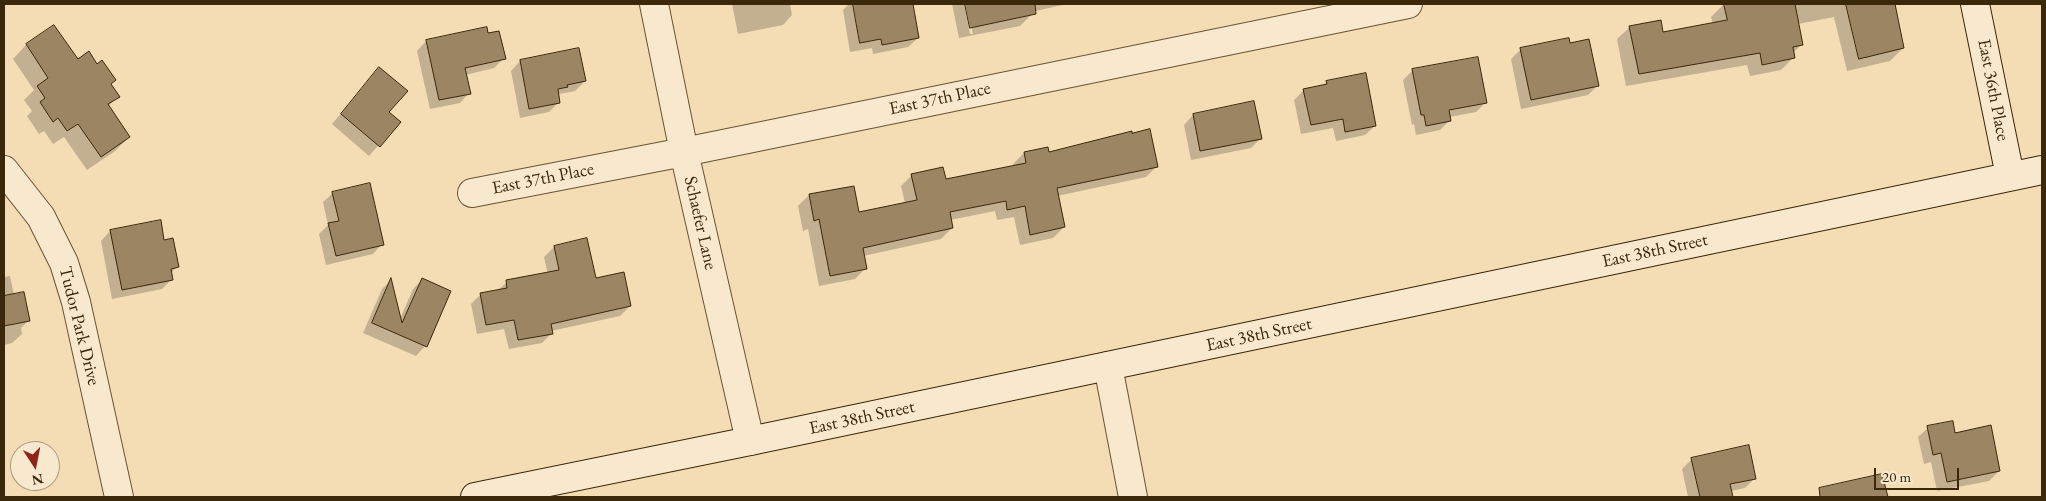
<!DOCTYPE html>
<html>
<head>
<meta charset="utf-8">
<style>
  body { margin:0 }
  #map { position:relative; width:2046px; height:501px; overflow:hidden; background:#f4dcb4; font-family:"EB Garamond",serif }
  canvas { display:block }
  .frame { position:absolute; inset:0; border:5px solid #3b2709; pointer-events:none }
  .north { position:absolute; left:10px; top:441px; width:50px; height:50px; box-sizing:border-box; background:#f8e8ce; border:1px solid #ac9b7f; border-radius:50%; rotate:169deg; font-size:14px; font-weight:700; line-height:20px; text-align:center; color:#3b2709 }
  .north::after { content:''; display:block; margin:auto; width:18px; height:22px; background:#8f2418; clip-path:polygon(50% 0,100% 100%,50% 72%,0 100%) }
  .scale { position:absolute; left:1874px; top:468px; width:85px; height:22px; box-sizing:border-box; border:2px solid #3b2709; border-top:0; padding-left:6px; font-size:15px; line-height:18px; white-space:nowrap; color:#3b2709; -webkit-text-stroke:4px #f8e8ce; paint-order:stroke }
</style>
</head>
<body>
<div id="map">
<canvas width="2046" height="501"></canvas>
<div class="frame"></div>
<div class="north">N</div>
<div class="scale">20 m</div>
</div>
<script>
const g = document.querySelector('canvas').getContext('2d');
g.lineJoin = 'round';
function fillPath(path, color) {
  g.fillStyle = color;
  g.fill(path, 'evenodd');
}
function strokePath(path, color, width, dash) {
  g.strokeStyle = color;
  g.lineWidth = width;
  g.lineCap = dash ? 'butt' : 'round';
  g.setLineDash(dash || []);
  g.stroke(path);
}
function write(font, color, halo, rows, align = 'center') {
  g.font = font + ' "EB Garamond",serif';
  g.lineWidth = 4;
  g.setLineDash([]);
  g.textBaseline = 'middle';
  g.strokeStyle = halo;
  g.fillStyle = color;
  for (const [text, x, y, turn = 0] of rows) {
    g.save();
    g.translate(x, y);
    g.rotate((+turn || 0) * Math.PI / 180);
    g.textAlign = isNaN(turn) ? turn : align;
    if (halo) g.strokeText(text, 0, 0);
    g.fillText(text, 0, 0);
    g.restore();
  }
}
fillPath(new Path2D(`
  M 732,4 L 790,4 L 792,15 L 783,25 L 738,34 Z
  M 849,4 L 912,4 L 918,38 L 908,47 L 873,54 L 872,48 L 850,52 L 843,10 Z
  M 952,4 L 964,4 L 970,34 L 973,34 L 966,4 L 1067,4 L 1031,12 L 1031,15 L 1020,26 L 959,38 Z
  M 1724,4 L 1893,4 L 1903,48 L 1890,61 L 1847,71 L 1834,17 L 1798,24 L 1802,44 L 1793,53 L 1794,57 L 1781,70 L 1750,76 L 1747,65 L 1626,86 L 1617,39 L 1630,27 L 1662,34 L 1713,24 L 1711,17 Z
  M 54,26 L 77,61 L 110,84 L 118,97 L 108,106 L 129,137 L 115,151 L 87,170 L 64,137 L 53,144 L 44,131 L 39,134 L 27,116 L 32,111 L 24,100 L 34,90 L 13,59 L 26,45 Z
  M 487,34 L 504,58 L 494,68 L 465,75 L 469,93 L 460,103 L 430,109 L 417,51 L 426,41 Z
  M 1569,44 L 1598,85 L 1588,95 L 1521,109 L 1511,59 L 1521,49 Z
  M 520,61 L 585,81 L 575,91 L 559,94 L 558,96 L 559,102 L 549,112 L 520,118 L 511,71 Z
  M 379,69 L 387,112 L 399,122 L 369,156 L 332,124 Z
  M 1413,70 L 1486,102 L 1476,112 L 1449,117 L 1450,120 L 1440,130 L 1416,135 L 1414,124 L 1412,125 L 1403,80 Z
  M 1327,82 L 1375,126 L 1365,135 L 1336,141 L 1333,128 L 1301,134 L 1294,100 L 1304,90 L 1323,86 Z
  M 1193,115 L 1261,138 L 1251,148 L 1191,160 L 1184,125 Z
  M 1047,148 L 1048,153 L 1157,166 L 1146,177 L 1057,196 L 1064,227 L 1053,238 L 1020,245 L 1014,217 L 997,220 L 995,211 L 950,220 L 952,228 L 941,239 L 863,256 L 866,268 L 855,279 L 819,286 L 808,229 L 803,231 L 798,206 L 809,195 L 853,187 L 858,213 L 905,203 L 901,186 L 912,175 L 945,181 L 1014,167 L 1013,164 L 1024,153 Z
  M 333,193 L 382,244 L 373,254 L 326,265 L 319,234 L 328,225 L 323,202 Z
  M 110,231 L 163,241 L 177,267 L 170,274 L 171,280 L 162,289 L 112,299 L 101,241 Z
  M 554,247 L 630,306 L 620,316 L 551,331 L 552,333 L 542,343 L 509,349 L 504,329 L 477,334 L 471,304 L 481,294 L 497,291 L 507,282 L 548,274 L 544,257 Z
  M 10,276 L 14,295 L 28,321 L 21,328 L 22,334 L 12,343 L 4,345 L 4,277 Z
  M 423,279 L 425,346 L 416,356 L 363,333 L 382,289 L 391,280 L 400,319 L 413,289 Z
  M 1928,428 L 1954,434 L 1999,471 L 1989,481 L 1937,491 L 1931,462 L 1924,464 L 1918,437 Z
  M 1692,459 L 1755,478 L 1745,488 L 1731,491 L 1732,497 L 1688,497 L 1682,469 Z`), '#0003');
const building = new Path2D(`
  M 853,4 L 913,4 L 919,38 L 882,45 L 881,39 L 860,43 Z
  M 965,4 L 1035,4 L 1036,14 L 970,28 Z
  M 1724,4 L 1795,4 L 1803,45 L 1793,47 L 1795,58 L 1762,65 L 1760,53 L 1639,74 L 1629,26 L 1661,20 L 1663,32 L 1727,20 Z
  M 1846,4 L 1895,4 L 1904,48 L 1859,59 Z
  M 54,25 L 78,59 L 89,51 L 97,64 L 102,60 L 116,80 L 111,84 L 120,97 L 108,104 L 130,137 L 101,157 L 78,124 L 67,131 L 58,118 L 53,122 L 40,102 L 45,98 L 37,86 L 48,78 L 26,44 Z
  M 487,27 L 488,33 L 499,31 L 506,59 L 465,68 L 471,94 L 439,100 L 426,40 Z
  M 1569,38 L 1570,43 L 1589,39 L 1599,86 L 1531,100 L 1520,48 Z
  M 579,48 L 586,81 L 567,85 L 568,87 L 558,89 L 560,103 L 529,109 L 520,60 Z
  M 1478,57 L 1487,103 L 1449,110 L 1451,121 L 1426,126 L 1424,115 L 1421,115 L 1412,69 Z
  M 379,67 L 408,91 L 389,112 L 401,122 L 380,147 L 341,114 Z
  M 1366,73 L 1376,126 L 1345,132 L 1343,119 L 1311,125 L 1303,89 L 1327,84 L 1326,81 Z
  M 1254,101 L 1262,139 L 1200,151 L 1193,114 Z
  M 1150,129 L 1158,167 L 1057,188 L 1065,227 L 1030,235 L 1025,206 L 1007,210 L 1006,201 L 950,212 L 953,228 L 863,248 L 867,269 L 830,276 L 819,219 L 814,221 L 809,194 L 854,186 L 859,212 L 917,200 L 911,174 L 943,167 L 946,179 L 1026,163 L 1024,152 L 1048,147 L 1049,152 L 1132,131 L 1132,133 Z
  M 370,183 L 384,245 L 336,256 L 328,223 L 339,221 L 332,192 Z
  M 161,220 L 164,240 L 173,238 L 179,267 L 171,269 L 173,280 L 122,290 L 110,230 Z
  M 587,238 L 596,278 L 624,272 L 631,306 L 551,324 L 553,334 L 518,340 L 514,320 L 486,325 L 480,293 L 507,288 L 506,280 L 559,270 L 554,246 Z
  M 391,278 L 402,323 L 422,278 L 451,291 L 427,347 L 372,323 Z
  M 24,292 L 30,321 L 4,326 L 4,296 Z
  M 1953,421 L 1955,433 L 1991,425 L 2000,471 L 1947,482 L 1941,453 L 1933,455 L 1927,426 Z
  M 1749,445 L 1756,479 L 1730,484 L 1733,497 L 1700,497 L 1691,458 Z
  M 1882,474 L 1888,497 L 1820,497 L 1819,488 Z`);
fillPath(building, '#9b8562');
strokePath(building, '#3b2709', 1);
const street = new Path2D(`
  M 654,4 L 684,152 L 750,441
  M 4,170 L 41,217 L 64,263 L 76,302 L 119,497
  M 472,193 L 684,152 L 1408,4
  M 1108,366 L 1133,497`);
const secondary = new Path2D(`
  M 1975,4 L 2010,176
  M 475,497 L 750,441 L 2042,170`);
strokePath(street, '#695434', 30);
strokePath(secondary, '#3b2709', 30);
strokePath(street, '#f8e8ce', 28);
strokePath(secondary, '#f8e8ce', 28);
write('18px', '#3b2709', '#f8e8ce', [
  ["East 36th Place",1993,90,79],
  ["East 37th Place",940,99,-12],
  ["East 37th Place",543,179,-11],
  ["Schaefer Lane",700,223,77],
  ["East 38th Street",1655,251,-12],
  ["Tudor Park Drive",79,326,76],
  ["East 38th Street",1259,335,-12],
  ["East 38th Street",862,418,-12]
]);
</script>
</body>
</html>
